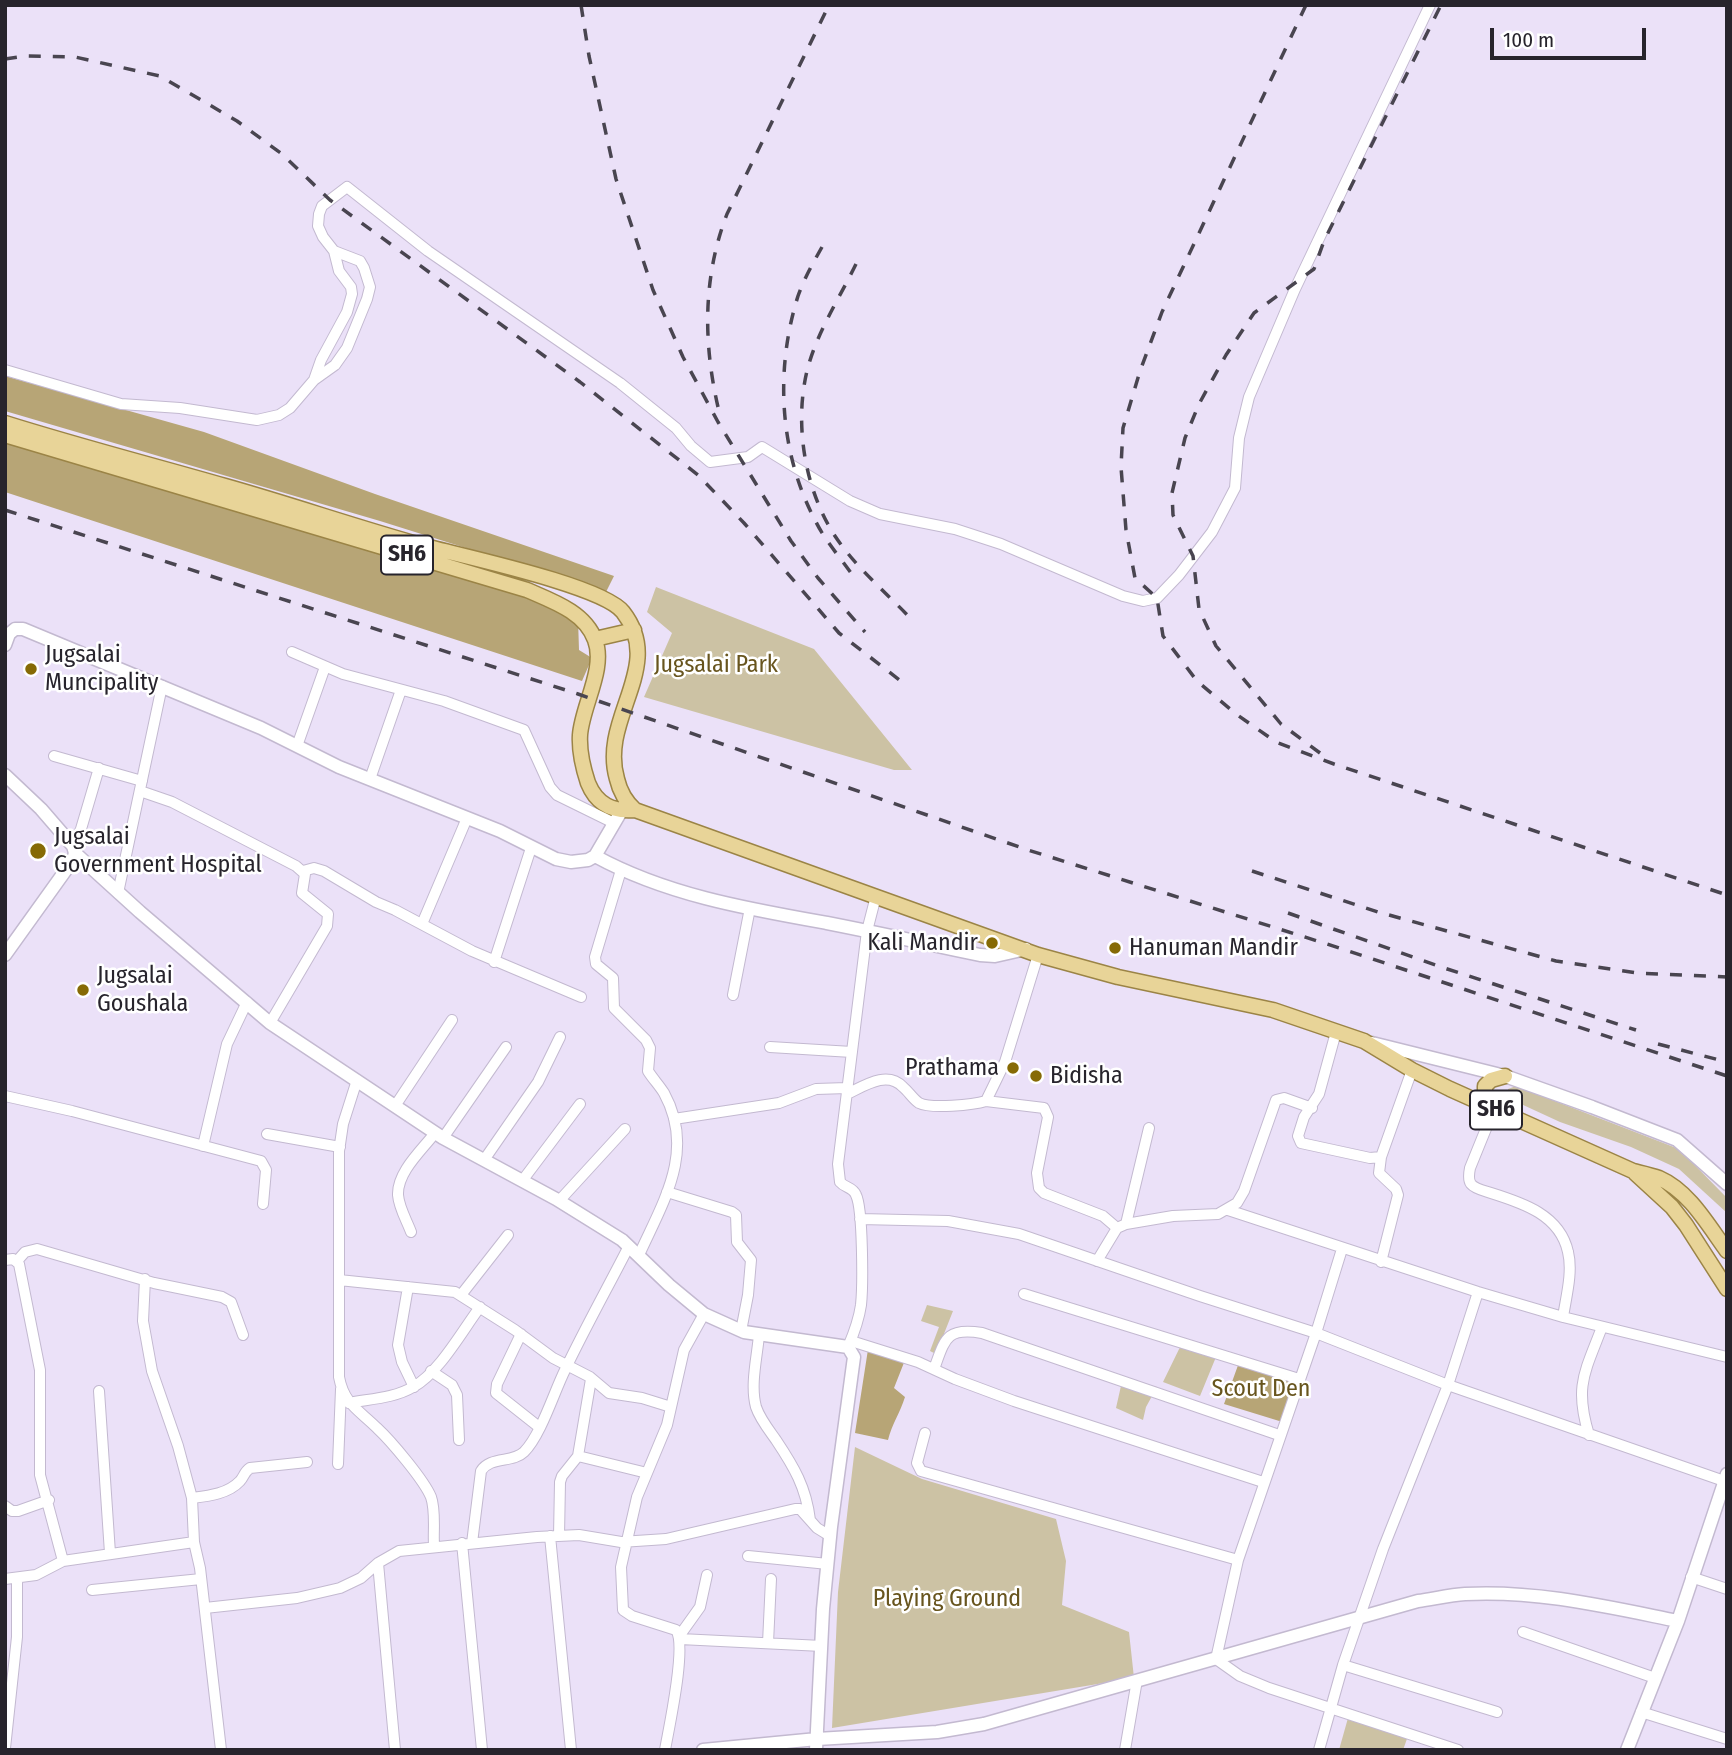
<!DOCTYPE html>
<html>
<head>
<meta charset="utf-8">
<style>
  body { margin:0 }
  #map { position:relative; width:1732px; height:1755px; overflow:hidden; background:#ebe1f8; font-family:"Fira Sans Condensed",sans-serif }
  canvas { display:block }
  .frame { position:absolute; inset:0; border:7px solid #27242c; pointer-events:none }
  .scale { position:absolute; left:1490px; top:28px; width:156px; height:32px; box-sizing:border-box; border:4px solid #27242c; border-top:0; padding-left:9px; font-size:21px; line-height:24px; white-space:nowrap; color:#27242c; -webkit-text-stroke:5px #fff; paint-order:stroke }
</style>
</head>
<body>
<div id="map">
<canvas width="1732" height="1755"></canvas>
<div class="frame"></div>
<div class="scale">100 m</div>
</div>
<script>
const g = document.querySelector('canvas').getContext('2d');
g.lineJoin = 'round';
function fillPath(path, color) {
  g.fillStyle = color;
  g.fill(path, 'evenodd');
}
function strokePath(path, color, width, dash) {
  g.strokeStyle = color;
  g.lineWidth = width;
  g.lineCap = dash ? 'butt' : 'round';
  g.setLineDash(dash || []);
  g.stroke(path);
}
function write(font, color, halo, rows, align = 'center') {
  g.font = font + ' "Fira Sans Condensed",sans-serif';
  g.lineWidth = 5;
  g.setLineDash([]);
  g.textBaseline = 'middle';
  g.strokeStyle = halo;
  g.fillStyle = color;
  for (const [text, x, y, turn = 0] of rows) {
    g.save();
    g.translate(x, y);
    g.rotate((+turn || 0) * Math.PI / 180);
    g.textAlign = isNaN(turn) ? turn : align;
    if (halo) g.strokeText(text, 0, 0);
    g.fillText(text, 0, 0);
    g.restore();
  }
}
fillPath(new Path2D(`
  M 656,587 L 814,649 L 912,770 L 894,770 L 644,697 L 672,633 L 647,612 Z
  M 1516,1086 L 1679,1149 L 1727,1198 L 1727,1213 L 1679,1169 L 1631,1147 L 1560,1122 L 1508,1098 L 1508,1089 Z
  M 927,1305 L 953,1311 L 936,1354 L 930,1351 L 939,1327 L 921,1321 Z
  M 1182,1343 L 1216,1357 L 1200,1396 L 1163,1382 Z
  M 1123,1377 L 1157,1387 L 1146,1407 L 1143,1420 L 1116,1408 Z
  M 855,1447 L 922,1479 L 1056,1519 L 1066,1561 L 1062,1605 L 1129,1632 L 1134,1678 L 832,1728 L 838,1592 Z
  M 1348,1718 L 1408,1736 L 1403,1750 L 1339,1750 Z`), '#ccc2a4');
fillPath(new Path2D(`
  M 5,376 L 204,432 L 375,494 L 614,576 L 606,592 L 380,521 L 5,411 Z
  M 5,439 L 536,599 L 578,619 L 579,650 L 592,658 L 582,681 L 5,492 Z
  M 869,1343 L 907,1355 L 894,1388 L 905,1397 C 900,1413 892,1424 888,1440 L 855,1433 Z
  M 1241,1357 L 1305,1377 L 1289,1424 L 1224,1404 Z`), '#b7a576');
const minor = new Path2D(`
  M 5,370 L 121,404 L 180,408 L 257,420 L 279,415 L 290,408 L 314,380 L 335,365 L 347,348 L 367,299 L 370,287 L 364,268 L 360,261 L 334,251
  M 314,380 L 321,360 L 347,312 L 352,294 L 351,287 L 339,271 L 334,251 L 323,237 L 318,226 L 319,214 L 322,206 L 347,187 L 428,251 L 620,383 L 676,428 L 691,446 L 710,462 L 748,457 L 762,447 L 850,501 L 880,514 L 955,529 L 1001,544 L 1123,596 L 1143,601 L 1157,598 L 1179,575 L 1212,532 L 1235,488 L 1239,438 L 1249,397 L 1295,289 L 1430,5
  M 292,652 L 343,674 L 444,701 L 524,730 L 550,787 L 557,795 L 614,823
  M 297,746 L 325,667
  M 54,756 L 142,781
  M 370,779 L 401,690
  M 140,791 L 172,802 L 296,866 L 305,874 L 302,893 L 328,914 L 327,926 L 270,1023
  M 73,846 L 81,829 L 99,768
  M 621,870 L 595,957 L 596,964 L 613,978 L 614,1008 L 646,1040 L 650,1048 L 648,1071 C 653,1079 659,1085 664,1093 C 696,1151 663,1202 639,1255
  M 303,871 L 314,868 L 324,871 L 376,902 L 395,910 L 472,951 L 581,997
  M 118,893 L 162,686
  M 422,924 L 467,818
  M 494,962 L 531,848
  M 733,995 L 750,908
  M 1336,1032 L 1319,1094 L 1304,1117 L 1298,1136 L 1301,1143 L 1370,1158 L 1381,1157 L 1412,1070
  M 770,1047 L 852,1052
  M 357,1080 L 343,1124 L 339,1151 L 339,1377 C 344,1404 359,1410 377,1428 C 391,1441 424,1480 431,1497 C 436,1511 433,1531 434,1546
  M 847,1094 C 864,1086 887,1070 903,1087 C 909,1092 913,1099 919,1103 C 931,1109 973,1105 986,1101 L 1005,1062 L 1038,955
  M 5,1096 L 72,1111 L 261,1161 L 266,1170 L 263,1204
  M 986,1101 L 1044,1108 L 1048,1117 L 1037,1173 L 1039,1188 L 1044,1193 L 1103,1216 L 1117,1228
  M 395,1106 L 452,1020
  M 1494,1109 L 1470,1168 C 1469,1173 1468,1180 1471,1184 C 1475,1189 1485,1191 1491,1193 C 1523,1203 1560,1215 1568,1252 C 1573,1272 1566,1297 1563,1317
  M 674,1119 L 779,1103 L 816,1089 L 847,1088
  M 267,1134 L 340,1147
  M 443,1138 L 506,1047
  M 203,1146 L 227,1044 L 247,1002
  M 1381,1157 L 1379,1173 L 1396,1189 L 1398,1195 L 1381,1262
  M 484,1160 L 538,1082 L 560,1037
  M 522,1181 L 580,1104
  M 667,1192 L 732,1212 L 736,1215 L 737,1242 L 751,1260 L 748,1295 L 741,1331
  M 559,1201 L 625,1129
  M 1228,1210 L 1478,1292 L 1563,1317 L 1727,1357
  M 860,1219 L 948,1221 L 1019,1234 L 1200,1296 L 1316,1333 L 1448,1385 L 1727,1482
  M 1126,1224 L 1149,1128
  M 411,1232 C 407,1221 399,1208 398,1195 C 397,1172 422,1150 435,1133
  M 1342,1249 L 1316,1333 L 1238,1560 L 1216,1659 L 1240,1676 L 1269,1688 L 1458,1750
  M 5,1260 L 13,1259 L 19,1264 L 40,1370 L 40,1475 L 63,1561
  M 17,1261 L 25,1252 L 37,1249 L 154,1283 L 222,1297 L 231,1302 L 243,1335
  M 1097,1261 L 1117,1228 L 1126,1224 L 1173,1216 L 1218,1214 L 1237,1203 L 1244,1191 L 1276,1100 L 1284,1098 L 1312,1108
  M 145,1279 L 143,1321 L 152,1371 L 178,1446 L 192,1498 L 194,1542 L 200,1568 L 221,1750
  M 339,1280 L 455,1292 L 515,1330 L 553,1358 L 590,1377 L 609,1393 L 642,1398 L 671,1407
  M 408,1287 L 398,1345 L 402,1362 L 414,1387
  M 1024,1294 L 1299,1379
  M 461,1295 L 508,1235
  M 521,1334 L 497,1384 L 496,1393 L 539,1427
  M 759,1335 C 757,1358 750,1385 756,1407 C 760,1419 769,1430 776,1440 C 794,1467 806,1487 810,1520
  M 851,1341 L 918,1362 L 955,1379 L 1014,1401 L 1263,1482
  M 848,1347 C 854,1333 859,1319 861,1305 C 863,1286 863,1209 856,1195 C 853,1187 845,1188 840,1182 L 838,1164 L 867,931 L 876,896
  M 934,1369 C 945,1339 946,1327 982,1333 L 1279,1435
  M 431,1371 L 452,1385 L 457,1395 L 459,1440
  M 99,1391 L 110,1553
  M 349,1403 C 369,1399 395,1398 413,1387 C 439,1373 462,1331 480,1307
  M 925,1433 L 917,1463 L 921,1471 L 1238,1560
  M 1589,1435 C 1574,1386 1585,1372 1602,1327
  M 578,1456 L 647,1473
  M 338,1464 L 341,1389
  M 192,1498 C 208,1496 228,1494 240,1481 C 244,1477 244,1472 250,1468 L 307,1462
  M 5,1506 L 12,1511 L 18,1511 L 49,1500
  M 550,1536 L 571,1750
  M 559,1536 L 560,1482 L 562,1476 L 578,1456 L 591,1379
  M 462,1543 L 482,1750
  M 472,1543 L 481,1471 C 490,1456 513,1463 524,1452 C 541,1435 554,1392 565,1370 C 585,1328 608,1287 629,1246
  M 748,1556 L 828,1564
  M 378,1563 L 395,1750
  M 1691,1577 L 1727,1589
  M 5,1579 L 36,1575 L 63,1561 L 194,1542
  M 92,1590 L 201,1579
  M 205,1608 L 297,1598 L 340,1588 L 361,1578 L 378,1563 L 399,1551 L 537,1537 L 579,1535 L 621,1542 L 666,1539 L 795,1509 L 800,1509 L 817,1528 L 830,1536
  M 1523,1632 L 1655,1678
  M 680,1635 L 700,1607 L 707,1575
  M 680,1639 L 822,1646
  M 768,1643 L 771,1579
  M 1343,1665 L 1497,1712
  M 1641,1712 L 1727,1739
  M 5,1748 L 17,1637 L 17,1578
  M 665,1750 C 669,1727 687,1646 676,1630 L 632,1616 L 623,1610 L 621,1567 L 637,1497 L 667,1425 L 684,1350 L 704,1314
  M 1125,1750 L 1137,1680
  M 1319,1750 L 1343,1665 L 1383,1549 L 1448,1385 L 1478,1292`);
const tertiary = new Path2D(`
  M 5,645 L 9,634 L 15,629 L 23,629 L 261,728 L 339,767 L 500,831 L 556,859 L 571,862 L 588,860 L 595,856 L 626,803
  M 5,775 L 41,809 L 73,846 L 75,853 L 73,860 L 5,955
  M 75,853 L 140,912 L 270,1023 L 443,1138 L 556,1199 L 622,1240 L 669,1285 L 704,1314 L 744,1332 L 848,1347 L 854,1357 L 831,1527 L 823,1609 L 816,1750
  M 595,856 C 666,895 748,909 827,923 C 878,933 929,944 980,955 L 995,956 L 1026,949
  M 703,1750 L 817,1739 L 937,1732 L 984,1724 L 1418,1601 C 1433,1599 1450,1595 1465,1594 C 1537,1590 1608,1607 1678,1621
  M 1627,1750 L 1678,1621 L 1727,1474`);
const secondary = new Path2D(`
  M 1372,1043 L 1505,1076 L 1592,1107 L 1677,1140 L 1727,1184`);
const primary = new Path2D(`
  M 5,423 C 78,446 152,465 225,486 C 289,504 353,526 417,544 C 456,555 602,585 623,612 C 666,667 599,718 617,779 C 620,792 625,801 635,810 L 1038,955 L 1118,977 L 1273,1010 L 1364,1041 L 1412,1070 L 1450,1089 L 1633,1171 C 1641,1173 1651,1175 1659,1178 C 1689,1191 1708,1225 1727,1251
  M 5,435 L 527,590 C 552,601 585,612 595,640 C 606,668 582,706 580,735 C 579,752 583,768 588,783 C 597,805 613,812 635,810
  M 595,639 L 634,630
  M 1489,1107 L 1485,1095 L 1485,1086 L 1491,1080 L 1505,1076
  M 1635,1173 L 1672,1207 L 1686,1225 L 1727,1289`);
strokePath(minor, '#c3b9d0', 12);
strokePath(tertiary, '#c3b9d0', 15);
strokePath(secondary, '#c3b9d0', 15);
strokePath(primary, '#9b8446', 17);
strokePath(minor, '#fff', 10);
strokePath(tertiary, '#fff', 12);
strokePath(secondary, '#fff', 12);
strokePath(primary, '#e8d498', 14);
strokePath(new Path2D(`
  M 581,5 L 589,56 L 616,179 L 653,290 L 683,357 L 718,422 L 791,541 L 818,578 L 865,632
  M 1306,5 L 1162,312 L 1140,371 L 1123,428 L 1121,467 L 1126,530 L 1135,578 L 1157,598 L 1163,636 L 1197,681 L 1236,714 L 1276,742 L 1334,764 L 1727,895
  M 5,59 L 26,56 L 75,57 L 160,76 L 237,121 L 282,154 L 330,200 L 580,382 L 698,475 L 744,523 L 839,633 L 902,682
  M 822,247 C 813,263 804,279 798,296 C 775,369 779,452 815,520 C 824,539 839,556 851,573
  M 856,264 C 839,299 816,334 807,371 C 794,425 805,490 835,536 C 856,568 888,594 914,622
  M 718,407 C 703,342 703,276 727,214 L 829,5
  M 5,510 L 578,694 L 1028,850 L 1327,944 L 1727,1076
  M 1320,753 L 1281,724 L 1216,646 L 1199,609 L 1193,556 L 1173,515 L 1172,493 L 1185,438 L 1199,404 L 1226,355 L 1254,313 L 1314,269 L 1324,241 L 1441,5
  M 1252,871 L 1378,912 L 1556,961 L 1637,973 L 1727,977
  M 1288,913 L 1441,967 L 1636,1030
  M 1658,1044 L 1727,1062`), '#494550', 3.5, [12, 12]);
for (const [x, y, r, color] of [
  [31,669,7,"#866a05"],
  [38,851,9,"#866a05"],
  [992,943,7,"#866a05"],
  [1115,948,7,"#866a05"],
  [83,990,7,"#866a05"],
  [1013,1068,7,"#866a05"],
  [1036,1076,7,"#866a05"]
]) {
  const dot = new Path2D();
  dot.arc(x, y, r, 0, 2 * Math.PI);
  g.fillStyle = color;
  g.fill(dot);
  strokePath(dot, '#fff', 2.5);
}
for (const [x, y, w] of [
  [407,555,52],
  [1496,1110,52]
]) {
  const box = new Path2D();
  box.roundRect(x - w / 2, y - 19.5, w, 39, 5);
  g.fillStyle = '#fff';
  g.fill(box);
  strokePath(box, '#27242c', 2);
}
write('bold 23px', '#27242c', null, [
  ["SH6",407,555],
  ["SH6",1496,1110]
]);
write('24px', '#27242c', '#fff', [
  ["Jugsalai",45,655],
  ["Muncipality",45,683],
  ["Jugsalai",54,837],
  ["Government Hospital",54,865],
  ["Kali Mandir",978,943,"right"],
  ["Hanuman Mandir",1129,948],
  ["Jugsalai",97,976],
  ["Goushala",97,1004],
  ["Prathama",999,1068,"right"],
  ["Bidisha",1050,1076]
], 'left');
write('24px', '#68551e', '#fff', [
  ["Jugsalai Park",716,665],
  ["Scout Den",1261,1389],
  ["Playing Ground",947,1599]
]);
</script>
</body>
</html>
